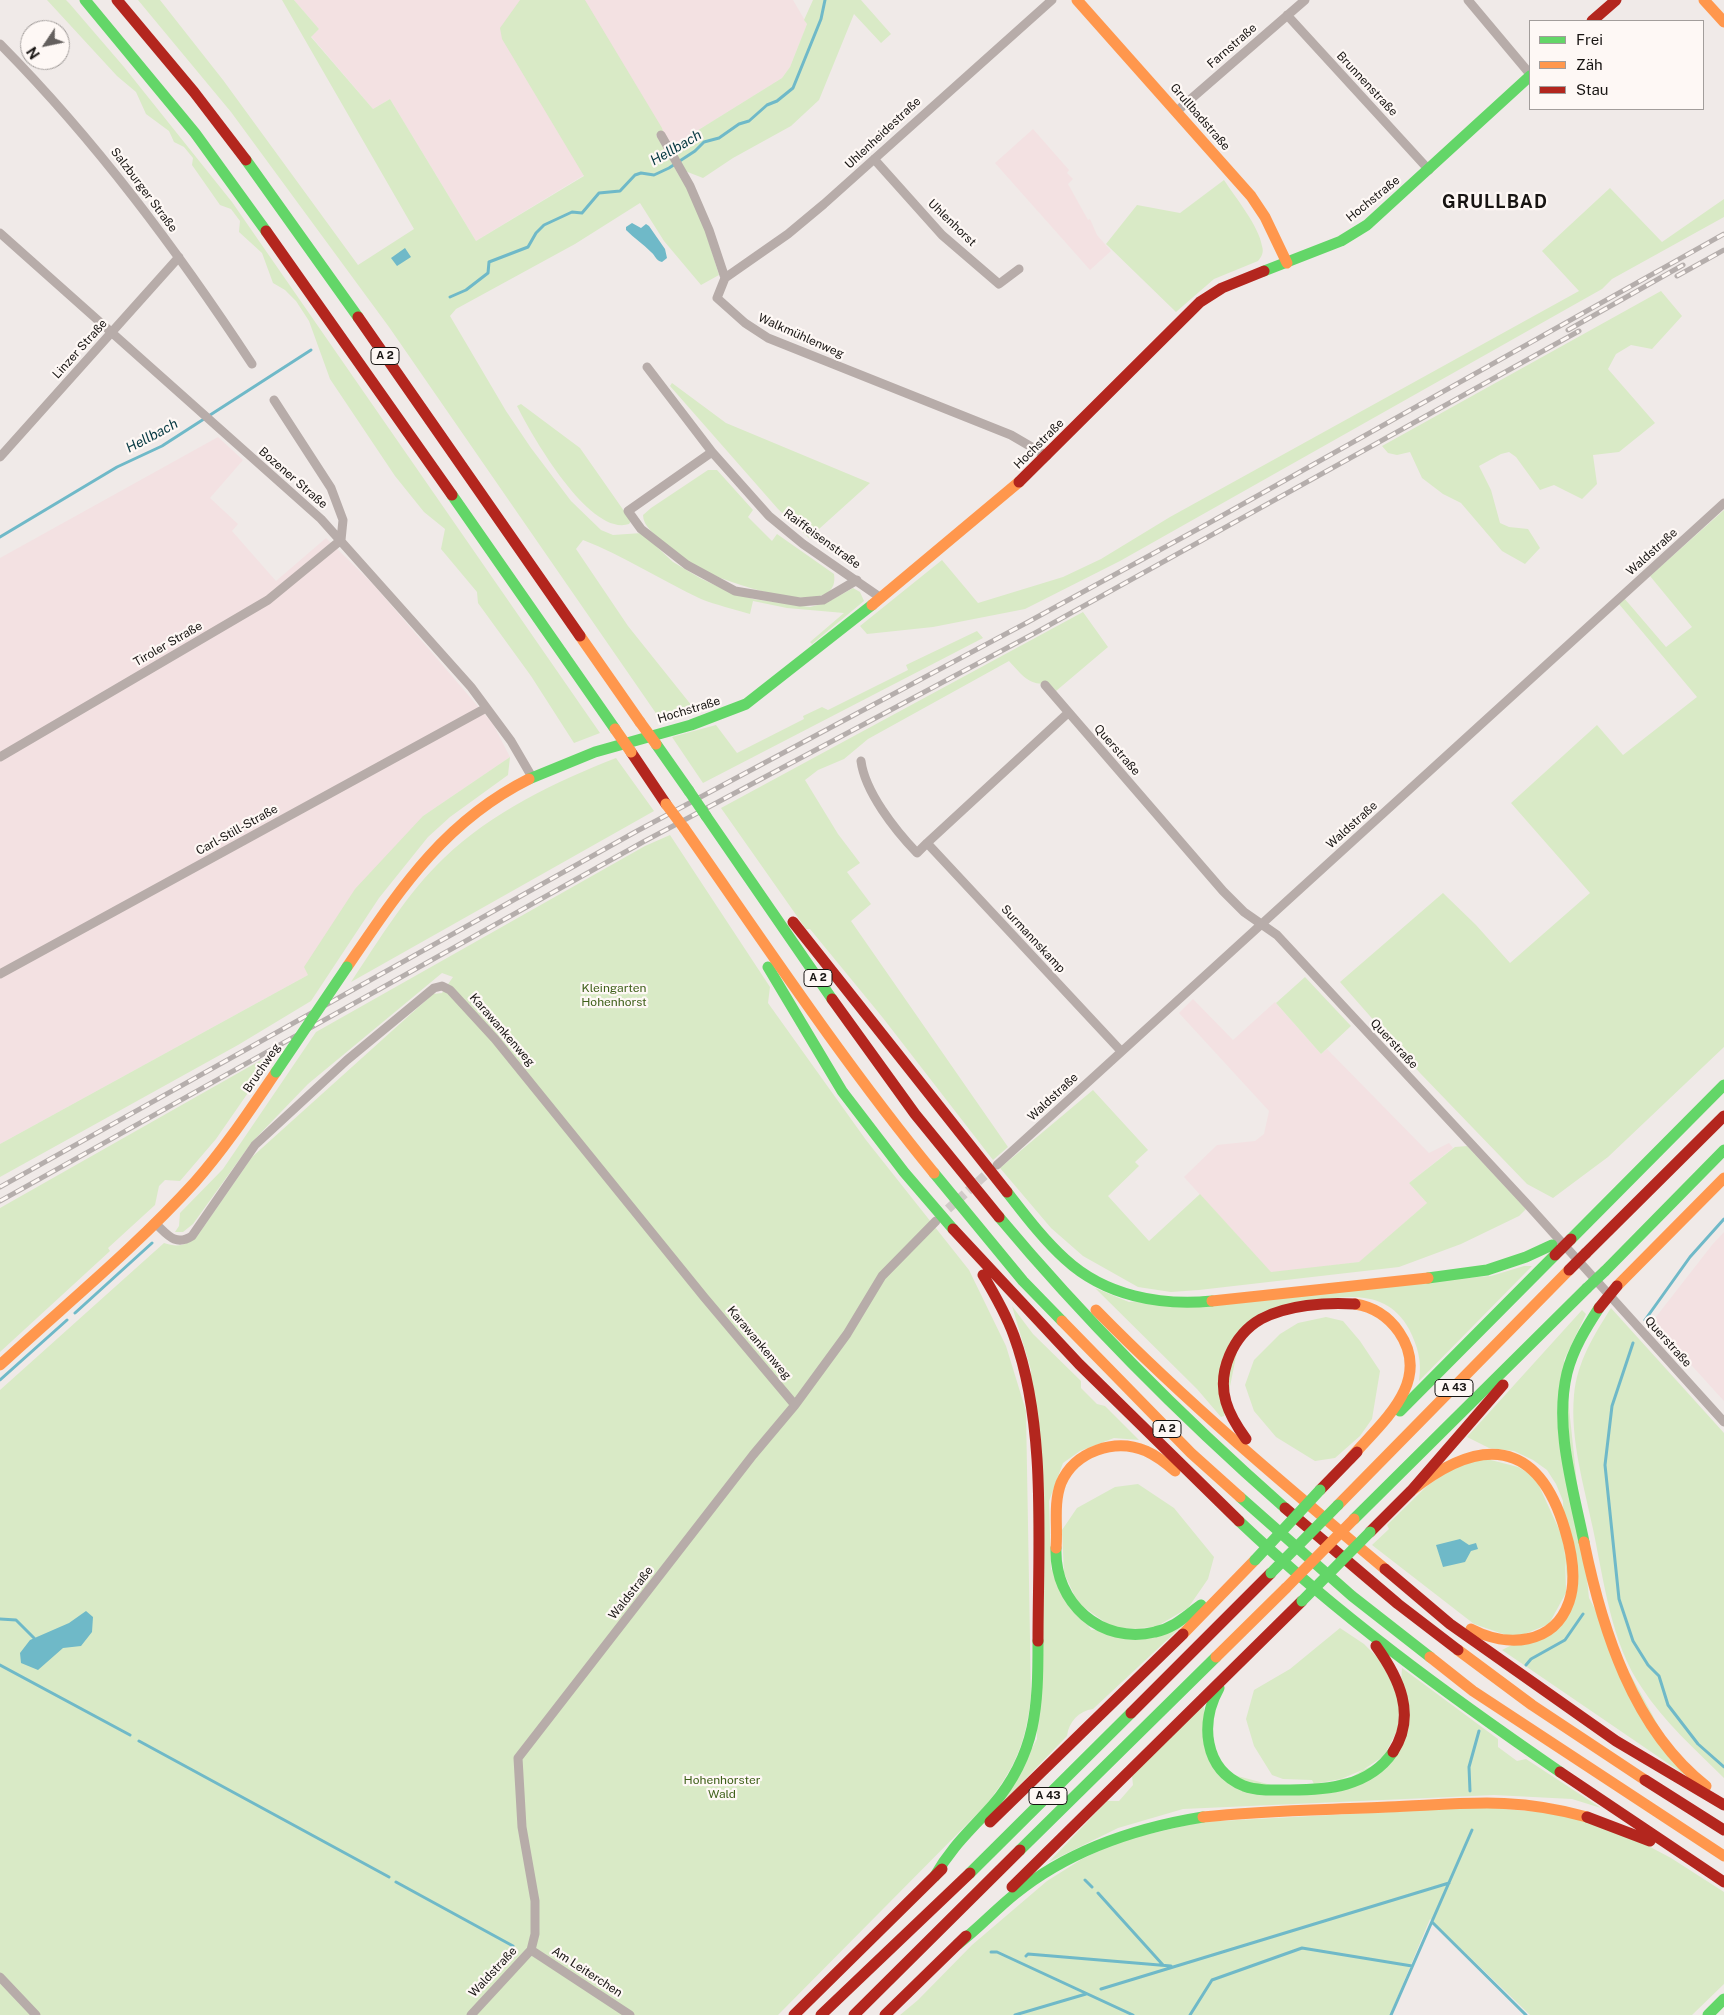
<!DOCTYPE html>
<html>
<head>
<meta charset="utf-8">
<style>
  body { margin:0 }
  #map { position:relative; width:1724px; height:2015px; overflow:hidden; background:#f0eae8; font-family:"Public Sans",sans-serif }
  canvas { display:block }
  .legend { position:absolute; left:1529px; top:20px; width:175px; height:90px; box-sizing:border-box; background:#fef8f5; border:1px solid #a29d9b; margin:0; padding:6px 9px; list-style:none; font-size:15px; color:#181513 }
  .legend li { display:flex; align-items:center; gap:10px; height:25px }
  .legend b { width:25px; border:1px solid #a29d9b }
  .north { position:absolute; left:20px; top:20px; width:50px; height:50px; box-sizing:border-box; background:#fef8f5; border:1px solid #a29d9b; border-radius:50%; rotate:236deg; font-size:14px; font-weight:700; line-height:20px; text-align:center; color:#181513 }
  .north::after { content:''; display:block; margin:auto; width:18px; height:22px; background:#64605e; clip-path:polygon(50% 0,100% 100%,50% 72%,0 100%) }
</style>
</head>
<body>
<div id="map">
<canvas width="1724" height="2015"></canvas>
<ul class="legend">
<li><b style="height:6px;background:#63d668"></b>Frei</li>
<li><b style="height:6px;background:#ff974d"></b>Zäh</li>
<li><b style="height:6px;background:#b3261e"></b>Stau</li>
</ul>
<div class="north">N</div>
</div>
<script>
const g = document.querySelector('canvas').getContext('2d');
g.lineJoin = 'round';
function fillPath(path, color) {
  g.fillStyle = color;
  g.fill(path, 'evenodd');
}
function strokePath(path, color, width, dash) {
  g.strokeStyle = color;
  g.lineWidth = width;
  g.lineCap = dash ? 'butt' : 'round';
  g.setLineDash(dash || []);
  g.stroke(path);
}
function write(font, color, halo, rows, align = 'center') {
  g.font = font + ' "Public Sans",sans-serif';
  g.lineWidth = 4.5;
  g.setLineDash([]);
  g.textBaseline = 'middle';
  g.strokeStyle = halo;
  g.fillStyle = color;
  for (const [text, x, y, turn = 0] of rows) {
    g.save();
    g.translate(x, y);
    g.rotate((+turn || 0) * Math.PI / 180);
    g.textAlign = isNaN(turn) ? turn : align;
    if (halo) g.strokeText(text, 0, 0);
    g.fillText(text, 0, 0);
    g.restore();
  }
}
fillPath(new Path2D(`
  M 294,0 L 793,0 L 807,24 L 790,67 L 782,78 L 671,147 L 661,128 L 476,241 L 390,99 L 373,109 L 311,36 L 319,29 Z
  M 1033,129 L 1069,170 L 1067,173 L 1073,179 L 1068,184 L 1088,220 L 1090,219 L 1097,235 L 1111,251 L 1090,270 L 995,163 Z
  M 218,437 L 243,460 L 210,498 L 238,524 L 232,531 L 276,581 L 326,538 L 373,584 L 493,724 L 510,757 L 423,816 L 308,975 L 0,1144 L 0,558 Z
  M 1193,999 L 1233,1040 L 1275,1002 L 1321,1054 L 1327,1049 L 1429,1153 L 1449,1143 L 1453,1148 L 1409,1183 L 1427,1203 L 1360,1262 L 1271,1273 L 1184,1177 L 1217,1145 L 1255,1141 L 1264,1134 L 1269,1111 L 1179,1013 Z
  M 1724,1232 L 1724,1401 L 1652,1322 L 1712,1245 Z`), '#f3e1e2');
fillPath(new Path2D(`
  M 47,0 L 66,0 L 69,3 L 124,67 L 232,202 L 600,733 L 574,743 L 531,676 L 478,603 L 477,592 L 441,549 L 445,529 L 424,512 L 395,476 L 330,379 L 309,321 L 296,301 L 285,290 L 273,283 L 262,253 L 239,232 L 240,221 L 231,209 L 220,205 L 192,165 L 193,158 L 184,147 L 174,142 L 169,131 L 146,114 L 136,92 L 117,76 Z
  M 138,0 L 160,0 L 223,80 L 358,265 L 414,229 L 282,0 L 294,0 L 319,29 L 311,37 L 373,109 L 390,99 L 476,241 L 584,176 L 502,39 L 500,28 L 520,0 L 585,0 L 662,128 L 663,131 L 656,135 L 681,179 L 683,178 L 705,230 L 719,275 L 701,285 L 664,241 L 640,203 L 575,244 L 456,309 L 450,316 L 506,411 L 531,448 L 571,501 L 601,530 L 613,535 L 642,533 L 673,562 L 700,578 L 721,588 L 753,599 L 810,607 L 826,603 L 853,588 L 860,592 L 864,601 L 812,644 L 810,642 L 844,613 L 787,608 L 753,601 L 750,614 C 734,609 716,605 701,599 C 661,580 624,556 583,540 L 576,549 L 628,626 L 696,711 L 662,722 L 389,327 L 231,112 Z
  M 813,0 L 861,0 L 891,34 L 881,43 L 854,14 L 819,100 L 791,126 L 733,158 L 703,178 L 685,171 L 671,147 L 782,78 L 790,67 L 807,24 L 804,20 Z
  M 1224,180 C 1235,197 1259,226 1262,246 C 1264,252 1262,256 1258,261 L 1214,279 L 1176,312 L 1106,244 L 1137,205 L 1180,213 Z
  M 1610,188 L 1662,242 L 1724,199 L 1724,217 L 1612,279 L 1602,289 L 1120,561 L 1025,609 L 933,627 L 867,634 L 860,626 L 942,560 L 978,603 L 1063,577 L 1101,559 L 1170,517 L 1579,291 L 1542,251 Z
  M 1661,291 L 1682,316 L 1652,349 L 1631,345 L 1616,354 L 1608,369 L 1655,423 L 1619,452 L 1593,455 L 1597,484 L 1582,499 L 1554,485 L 1540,490 L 1516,457 L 1509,452 L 1501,454 L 1479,466 L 1491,490 L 1500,523 L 1509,527 L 1528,529 L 1540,548 L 1525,564 L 1502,551 L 1461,503 L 1443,494 L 1422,478 L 1410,452 L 1397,455 L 1388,453 L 1382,446 Z
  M 672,383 L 726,423 L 870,483 L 809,538 L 778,509 L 670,386 Z
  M 521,404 L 580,448 L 631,521 L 629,524 C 590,537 532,436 517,406 Z
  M 708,470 L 717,470 L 753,510 L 748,517 L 772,541 L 777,534 L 834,574 C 842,624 724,581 704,571 C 689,563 676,552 663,542 C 655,535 643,526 643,515 L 651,508 Z
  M 1724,510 L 1724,1047 L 1608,1157 L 1553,1198 L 1527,1184 L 1420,1073 L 1340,982 L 1443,893 L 1476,925 L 1510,963 L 1590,893 L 1511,803 L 1597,725 L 1623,755 L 1697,697 L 1619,604 L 1624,598 L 1666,647 L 1692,627 L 1650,576 Z
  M 1083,612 L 1108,647 L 1056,691 L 1048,683 C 1030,687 1021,674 1009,661 L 868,739 L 844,759 L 818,770 L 805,780 L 838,834 L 860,863 L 847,872 L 871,904 L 851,921 L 1008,1147 L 993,1160 L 883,1018 L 810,929 L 806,929 L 721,808 Z
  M 977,631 L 983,638 L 703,783 L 672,737 L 716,725 L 737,753 L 804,719 L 803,716 L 822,707 L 828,710 L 908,670 L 906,665 Z
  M 510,757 L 508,775 L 450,817 L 428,837 L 379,898 L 311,1001 L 238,1045 L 0,1177 L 0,1144 L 308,975 L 304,967 L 355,889 L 423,816 Z
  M 616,758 L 654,811 L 351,982 C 379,940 407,893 444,858 C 492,812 555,782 616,758 Z
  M 670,835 L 770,987 L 768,1003 L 866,1140 L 969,1270 L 1006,1346 L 1026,1411 L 1031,1696 C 1026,1743 1015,1768 986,1805 L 778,2015 L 0,2015 L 0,1390 L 164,1243 C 179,1248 187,1245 198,1235 L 252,1157 L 433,994 L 442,993 L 453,977 L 442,973 L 308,1084 L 252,1142 L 193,1224 L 183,1232 L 175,1232 L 179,1226 L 180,1213 L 223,1169 L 316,1032 L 645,846 Z
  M 1305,977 L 1351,1026 L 1321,1054 L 1276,1003 Z
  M 277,1051 L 216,1139 L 180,1181 L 165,1180 L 159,1186 L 155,1205 L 108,1248 L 110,1251 L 0,1352 L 0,1208 Z
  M 1093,1090 L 1148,1150 L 1135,1162 L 1139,1166 L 1108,1196 L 1149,1241 L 1200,1194 L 1271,1272 L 1359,1262 L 1427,1203 L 1409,1183 L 1455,1147 L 1467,1146 L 1526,1209 L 1519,1216 L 1461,1244 L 1399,1267 L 1199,1290 L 1171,1292 L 1138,1287 L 1083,1256 L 1051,1228 L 1000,1168 Z
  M 1524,1266 L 1532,1266 L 1419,1381 C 1422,1361 1418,1347 1409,1329 C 1376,1268 1290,1310 1242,1327 L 1224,1416 L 1221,1417 L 1197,1389 L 1095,1288 L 1129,1302 L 1491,1276 Z
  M 1012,1306 L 1033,1334 L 1081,1381 L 1081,1388 L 1097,1404 L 1105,1406 L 1139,1440 L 1114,1438 L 1080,1451 L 1063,1463 L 1049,1501 L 1051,1569 L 1091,1630 L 1182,1626 L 1093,1709 C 1079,1711 1069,1721 1067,1736 L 1002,1803 L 1037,1739 L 1031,1370 Z
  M 1611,1308 L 1724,1433 L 1724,1778 C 1695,1749 1664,1722 1642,1688 C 1611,1643 1604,1581 1593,1529 C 1584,1485 1570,1440 1574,1395 C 1577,1362 1594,1335 1611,1308 Z
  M 1582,1310 L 1586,1314 L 1564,1360 L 1589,1598 L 1685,1775 L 1502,1650 L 1567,1617 L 1563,1501 L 1556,1484 L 1547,1470 L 1533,1460 L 1514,1451 L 1489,1448 L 1467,1437 Z
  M 1326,1317 L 1343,1321 L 1360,1341 L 1380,1371 L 1372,1419 L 1360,1436 L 1335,1458 L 1315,1461 L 1276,1437 L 1254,1411 L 1245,1385 L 1254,1360 L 1280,1334 L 1298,1323 Z
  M 1487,1459 L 1518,1467 L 1535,1477 L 1563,1538 L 1568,1589 L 1549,1624 L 1515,1638 L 1474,1624 L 1372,1545 L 1389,1529 L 1387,1525 L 1426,1487 L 1455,1465 Z
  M 1138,1484 L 1174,1508 L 1214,1557 L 1208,1579 L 1188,1608 L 1154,1628 L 1113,1628 L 1078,1603 L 1064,1573 L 1062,1530 L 1077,1508 L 1115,1487 Z
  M 1340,1628 L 1364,1644 L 1379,1659 L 1399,1695 L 1399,1727 L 1384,1756 L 1352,1777 L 1314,1784 L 1312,1780 L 1283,1779 L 1272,1775 L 1254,1746 L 1246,1719 L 1254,1690 L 1290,1669 Z
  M 1402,1668 L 1498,1739 L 1498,1747 L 1517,1761 L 1526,1759 L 1601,1808 L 1572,1799 L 1494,1795 L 1183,1809 L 1118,1828 L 1049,1862 L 1107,1801 L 1119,1801 L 1133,1785 L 1132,1776 L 1203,1704 L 1215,1770 L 1305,1794 L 1396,1756 Z
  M 1481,1807 L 1563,1814 L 1637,1840 L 1671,1858 L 1724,1892 L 1724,1984 L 1692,2015 L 1530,2015 L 1430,1919 L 1390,2015 L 900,2015 L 918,2000 L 972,1945 L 1047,1881 L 1082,1859 L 1120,1841 L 1200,1822 Z`), '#d9eac6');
fillPath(new Path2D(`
  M 632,223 L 641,228 L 646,224 L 649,226 L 665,249 L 667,258 L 662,262 C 655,260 656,256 651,252 C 643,244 634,238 626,230 L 626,227 Z
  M 405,248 L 411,257 L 397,266 L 391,258 Z
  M 1460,1539 L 1469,1545 L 1476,1543 L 1478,1549 L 1471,1551 L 1465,1562 L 1443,1567 L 1436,1545 Z
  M 86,1611 L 93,1617 L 92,1632 L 81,1646 L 63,1648 L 38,1670 L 21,1663 L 20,1653 L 30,1640 L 69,1623 Z`), '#6fb9c8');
strokePath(new Path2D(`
  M 450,297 L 466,290 L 488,273 L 489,262 L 528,247 L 536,233 L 544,225 L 572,212 L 582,213 L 599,193 L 620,191 L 635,175 L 641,173 L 654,175 L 669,168 L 695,151 L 704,142 L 719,138 L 739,124 L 749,121 L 767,105 L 777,101 L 793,88 L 821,19 L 825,0
  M 0,537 L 117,467 L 162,446 L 311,350
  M 75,1313 L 152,1243
  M 1645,1320 L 1690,1257 L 1724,1219
  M 1633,1343 L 1612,1406 L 1605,1465 L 1619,1599 L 1633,1641 L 1648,1665 L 1659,1676 L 1668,1705 L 1698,1744 L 1724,1767
  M 0,1380 L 67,1320
  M 0,1619 L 16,1620 L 34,1638
  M 0,1665 L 130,1735
  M 1526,1665 L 1531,1659 L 1565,1640 L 1583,1614
  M 139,1741 L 389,1877
  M 1470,1791 L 1469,1767 L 1479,1731
  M 1085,1880 L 1092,1887
  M 396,1882 L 513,1946
  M 1098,1893 L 1163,1965
  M 1432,1922 L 1526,2015
  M 991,1952 L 997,1952 L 1133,2015
  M 1026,1956 L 1028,1954 L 1171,1966
  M 1101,1989 L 1449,1883
  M 1015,2015 L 1086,1994
  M 1190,2015 L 1212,1980 L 1302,1948 L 1412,1966
  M 1391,2015 L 1472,1830`), '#6fb9c8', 3);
strokePath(new Path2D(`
  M 938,1218 L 991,1170`), '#d0cac8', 9, [9, 4.5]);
strokePath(new Path2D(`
  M 1468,0 L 1530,74
  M 1287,15 L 1429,170
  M 0,44 C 96,141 177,250 252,364
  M 1177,111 L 1305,0
  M 661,135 L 690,186 L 709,230 L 725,278 L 717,298 L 745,323 L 768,338 L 1011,435 L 1047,456
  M 874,159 L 942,235 L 999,284 L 1019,269
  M 0,233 L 321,519 L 471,687 L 511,741 L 532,777
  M 725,278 L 788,234 L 824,204 L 1052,0
  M 647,367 L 712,452 L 769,516 L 803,544 L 881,598
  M 712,452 L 628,511 L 641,529 L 687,565 L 735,591 L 800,602 L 823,600 L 857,580
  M 0,457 L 179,257
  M 1045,685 L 1223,891 L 1244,912 L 1277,935 L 1528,1205 L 1724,1422
  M 0,757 L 268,600 L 341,540 L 343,520 L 331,488 L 274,400
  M 861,761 C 865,792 895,830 917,853 L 927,843 L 1121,1051
  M 927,843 L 1068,713
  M 0,974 L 486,708
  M 997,1165 L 1724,503
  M 155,1223 C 167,1234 175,1247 192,1236 L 255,1145 L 347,1060 L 434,988 L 442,986 L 450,990 L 495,1039 L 704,1297 L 795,1405
  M 531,1950 L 630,2015
  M 0,1977 L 36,2015
  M 471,2015 L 531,1950 L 535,1934 L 535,1901 L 522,1827 L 518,1758 L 753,1455 L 795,1405 L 847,1334 L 882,1276 L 936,1221`), '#b7aca9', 9);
strokePath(new Path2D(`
  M 85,0 L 195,133 L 266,231
  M 246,160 L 358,317
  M 1264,271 L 1341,241 L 1367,225 L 1530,76
  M 452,495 L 615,729
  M 656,744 L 689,791
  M 529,779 L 595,752 L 691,725 L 746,704 L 872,605
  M 706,816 L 832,999
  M 768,967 L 842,1091 L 904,1172 L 953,1229
  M 934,1173 L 1023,1281 L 1062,1321
  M 1007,1192 C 1025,1215 1043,1239 1065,1259 C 1105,1296 1160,1306 1212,1301
  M 999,1217 C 1086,1321 1183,1418 1285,1508
  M 1571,1239 L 1724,1085
  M 1605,1271 L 1724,1150
  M 1428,1278 L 1487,1270 L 1526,1257 L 1552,1245
  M 1400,1411 L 1555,1255
  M 1240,1497 L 1352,1596 L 1430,1657
  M 1354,1519 L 1587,1288
  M 1239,1521 C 1338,1615 1448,1695 1560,1772
  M 1584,1542 C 1573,1488 1554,1427 1567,1373 C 1573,1349 1586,1328 1599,1308
  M 1056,1548 C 1054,1603 1101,1645 1155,1632 C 1174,1628 1186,1616 1201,1605
  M 1219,1688 C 1200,1722 1203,1769 1244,1786 C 1258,1791 1274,1790 1290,1790 C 1327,1790 1369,1787 1393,1752
  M 1020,1850 L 1216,1657
  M 970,1873 L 1131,1713
  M 935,1876 C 951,1847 971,1830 993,1805 C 1037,1753 1038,1706 1038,1641
  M 958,1944 C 978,1929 995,1910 1015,1894 C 1069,1850 1135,1828 1203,1817
  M 1708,2015 L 1724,1999`), '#63d668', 11);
strokePath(new Path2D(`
  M 1077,0 L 1251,196 L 1265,217 L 1287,263
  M 1704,0 L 1724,22
  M 872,605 L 1019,482
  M 580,636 L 640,722
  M 684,828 C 765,944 844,1063 934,1173
  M 347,967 C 399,891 443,822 529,779
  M 1617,1286 L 1724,1178
  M 1212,1301 L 1428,1278
  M 1096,1310 C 1186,1402 1286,1486 1385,1569
  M 1062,1321 L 1191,1453 L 1240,1497
  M 0,1365 C 65,1305 135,1248 195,1182 C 225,1148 250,1110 276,1072
  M 1350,1459 C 1379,1424 1434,1383 1399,1332 C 1388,1316 1374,1307 1355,1304
  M 1411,1491 C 1480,1436 1538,1438 1565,1530 C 1572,1553 1577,1579 1569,1602 C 1554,1645 1507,1648 1471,1629
  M 1338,1505 L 1569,1270
  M 1584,1542 C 1602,1629 1633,1729 1706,1786
  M 1056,1548 C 1058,1527 1053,1504 1061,1483 C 1075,1451 1115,1438 1146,1451 C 1157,1456 1166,1463 1175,1471
  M 1183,1634 L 1255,1560
  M 1458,1650 L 1532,1705 L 1645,1780
  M 1216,1657 L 1286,1588
  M 1430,1657 L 1473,1691 L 1724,1856
  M 1203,1817 C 1265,1810 1326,1810 1388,1807 C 1463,1804 1513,1796 1587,1817`), '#ff974d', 11);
strokePath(new Path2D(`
  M 117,0 L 194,92 L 246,160
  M 1592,21 L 1616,0
  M 266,231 L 452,495
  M 358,317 L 580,636
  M 1019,482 L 1200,302 L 1222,288 L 1264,271
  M 631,752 L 666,804
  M 793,922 L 1007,1192
  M 832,999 L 915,1114 L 999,1217
  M 953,1229 L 1079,1364 L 1239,1521
  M 1586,1253 L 1724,1116
  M 983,1275 C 995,1295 1006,1314 1014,1336 C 1047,1425 1038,1546 1038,1641
  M 1246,1439 C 1238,1428 1230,1416 1226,1402 C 1217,1372 1233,1335 1261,1319 C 1287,1305 1326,1302 1355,1304
  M 1320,1490 L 1357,1452
  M 1285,1508 L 1398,1604 L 1458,1650
  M 1370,1532 L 1411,1491 L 1503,1385
  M 1385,1569 L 1450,1624 L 1616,1741 L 1724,1805
  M 1376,1646 C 1399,1678 1417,1715 1393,1752
  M 1131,1713 L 1271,1573
  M 1560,1772 L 1724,1882
  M 1645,1780 L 1724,1830
  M 1587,1817 L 1650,1841
  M 990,1822 L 1183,1634
  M 1012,1887 L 1302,1601
  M 794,2015 L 942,1869
  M 821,2015 L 970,1873
  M 854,2015 L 1020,1850
  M 885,2015 L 966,1936`), '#b3261e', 11);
const rail = new Path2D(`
  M 1677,276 L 1724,250
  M 1568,330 L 1683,265
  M 0,1187 L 637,831 L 1028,622 L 1209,523 L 1724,234
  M 0,1201 L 643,842 L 1035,633 L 1579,331`);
strokePath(rail, '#b5aeac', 5);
strokePath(rail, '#fef8f5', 3, [9]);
strokePath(new Path2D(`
  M 689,791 L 706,816
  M 276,1072 L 347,967
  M 1587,1288 L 1605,1271
  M 1255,1560 L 1320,1490
  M 1271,1573 L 1338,1505
  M 1302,1601 L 1370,1532`), '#63d668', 11);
strokePath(new Path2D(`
  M 640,722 L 656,744
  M 615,729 L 631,752
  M 666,804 L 684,828
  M 1286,1588 L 1354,1519`), '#ff974d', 11);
strokePath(new Path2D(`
  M 1555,1255 L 1571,1239
  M 1569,1270 L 1586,1253
  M 1599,1308 L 1617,1286`), '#b3261e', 11);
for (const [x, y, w] of [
  [385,356,28],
  [818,978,28],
  [1454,1388,38],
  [1167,1429,28],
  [1048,1796,38]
]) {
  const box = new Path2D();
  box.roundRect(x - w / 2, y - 8.5, w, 17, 4);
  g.fillStyle = '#fef8f5';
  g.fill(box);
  strokePath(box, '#181513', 1);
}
write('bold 11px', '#181513', null, [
  ["A 2",385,356],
  ["A 2",818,978],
  ["A 43",1454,1388],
  ["A 2",1167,1429],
  ["A 43",1048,1796]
]);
write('12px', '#181513', '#fef8f5', [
  ["Farnstraße",1232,46,-41],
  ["Brunnenstraße",1367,84,47],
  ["Grullbadstraße",1200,117,49],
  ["Uhlenheidestraße",883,133,-43],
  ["Salzburger Straße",144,190,53],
  ["Hochstraße",1373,199,-39],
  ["Uhlenhorst",952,223,44],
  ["Walkmühlenweg",801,336,24],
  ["Linzer Straße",80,349,-48],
  ["Hochstraße",1039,444,-45],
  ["Bozener Straße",293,478,41],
  ["Raiffeisenstraße",822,539,36],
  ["Waldstraße",1652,552,-42],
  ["Tiroler Straße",168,644,-30],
  ["Hochstraße",689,710,-17],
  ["Querstraße",1117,750,49],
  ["Waldstraße",1352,825,-42],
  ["Carl-Still-Straße",237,830,-29],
  ["Surmannskamp",1033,939,47],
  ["Karawankenweg",502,1030,49],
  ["Querstraße",1394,1044,47],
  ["Bruchweg",262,1068,-56],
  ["Waldstraße",1053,1097,-43],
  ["Querstraße",1668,1342,48],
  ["Karawankenweg",759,1343,50],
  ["Waldstraße",631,1593,-52],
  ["Waldstraße",493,1972,-47],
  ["Am Leiterchen",587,1972,33]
]);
write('12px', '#3f601a', '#fef8f5', [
  ["Kleingarten",614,988],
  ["Hohenhorst",614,1002],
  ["Hohenhorster",722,1780],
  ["Wald",722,1794]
]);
write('italic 14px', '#063942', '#fef8f5', [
  ["Hellbach",676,148,-30],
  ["Hellbach",152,436,-28]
]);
g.letterSpacing = '1px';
write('bold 18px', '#181513', '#fef8f5', [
  ["GRULLBAD",1495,202]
]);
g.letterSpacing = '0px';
</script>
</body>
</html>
